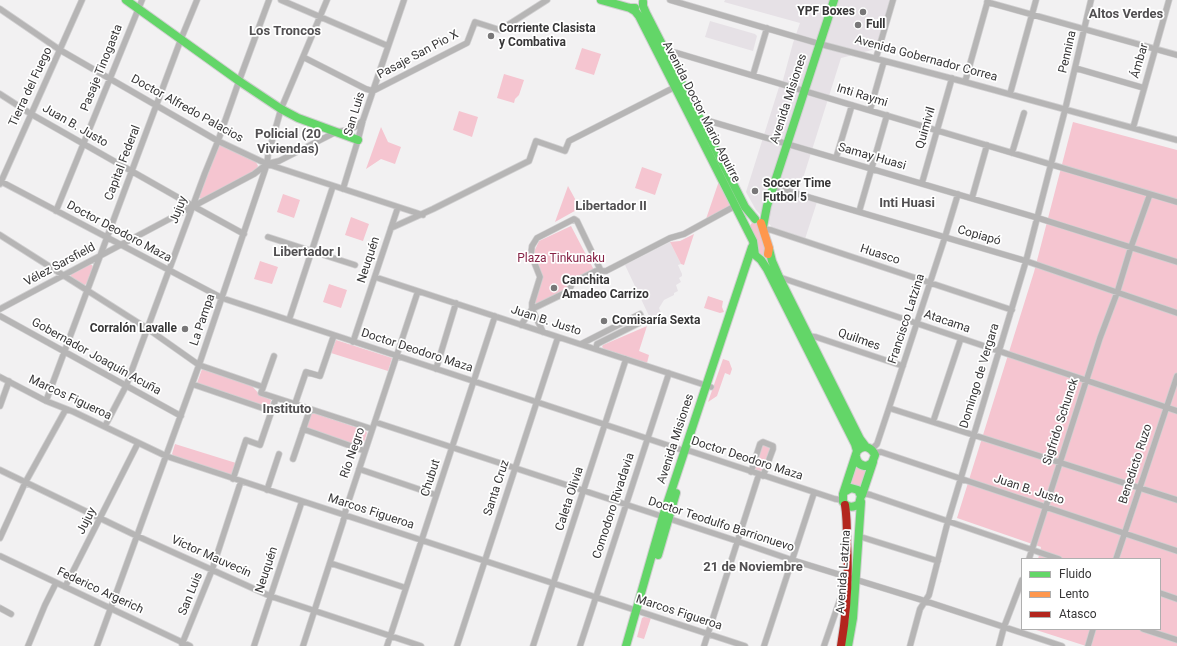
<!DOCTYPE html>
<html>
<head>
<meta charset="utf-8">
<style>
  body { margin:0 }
  #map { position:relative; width:1177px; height:646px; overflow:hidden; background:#f2f1f2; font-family:Roboto,sans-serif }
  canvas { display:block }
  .legend { position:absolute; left:1021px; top:558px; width:140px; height:72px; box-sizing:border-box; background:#fff; border:1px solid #afafaf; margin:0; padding:5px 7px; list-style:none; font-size:12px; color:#373637 }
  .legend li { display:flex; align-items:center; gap:8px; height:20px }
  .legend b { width:20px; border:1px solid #afafaf }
</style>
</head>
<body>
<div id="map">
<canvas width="1177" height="646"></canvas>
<ul class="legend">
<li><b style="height:5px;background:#63d668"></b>Fluido</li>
<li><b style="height:5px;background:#ff974d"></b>Lento</li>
<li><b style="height:5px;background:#b3261e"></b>Atasco</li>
</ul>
</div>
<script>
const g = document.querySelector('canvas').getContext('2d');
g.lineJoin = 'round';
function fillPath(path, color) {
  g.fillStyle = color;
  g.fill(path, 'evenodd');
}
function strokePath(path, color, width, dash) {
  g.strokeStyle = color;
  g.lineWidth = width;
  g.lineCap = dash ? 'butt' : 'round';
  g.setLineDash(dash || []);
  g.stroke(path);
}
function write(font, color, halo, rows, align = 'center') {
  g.font = font + ' Roboto,sans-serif';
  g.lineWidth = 3.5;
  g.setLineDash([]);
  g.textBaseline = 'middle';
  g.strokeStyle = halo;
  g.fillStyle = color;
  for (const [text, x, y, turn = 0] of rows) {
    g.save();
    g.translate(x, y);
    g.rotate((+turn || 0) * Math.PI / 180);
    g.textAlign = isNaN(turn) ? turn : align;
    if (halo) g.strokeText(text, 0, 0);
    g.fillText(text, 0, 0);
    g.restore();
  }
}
fillPath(new Path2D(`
  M 725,0 L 890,0 L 876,49 L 841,58 L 799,191 L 817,202 L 805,239 L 773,228 L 756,210 L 746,192 L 779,87 L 783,80 L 793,43 L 800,23 L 724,2 Z
  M 710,21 L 755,34 L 757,36 L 753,51 L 705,37 Z
  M 670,242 L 681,264 L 678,265 L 682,274 L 682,276 L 679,278 L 681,282 L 676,285 L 678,291 L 674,293 L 674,295 L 664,300 L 659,308 L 661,313 L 650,318 L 625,265 Z`), '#e6e1e6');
fillPath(new Path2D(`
  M 582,48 L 601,54 L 594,75 L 575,69 Z
  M 504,74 L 524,80 L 519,95 L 515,99 L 514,103 L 497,98 Z
  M 459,111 L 478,117 L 472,137 L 453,130 Z
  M 1073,122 L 1177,150 L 1177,646 L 1086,646 L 1033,629 L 1160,629 L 1160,559 L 1038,559 L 1041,547 L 957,518 L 1034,272 Z
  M 381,127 L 388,142 L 401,147 L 395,164 L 381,159 L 366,169 Z
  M 219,146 L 222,146 L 256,162 L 258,166 L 256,170 L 202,199 L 199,198 L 199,195 L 217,148 Z
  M 642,167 L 662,174 L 655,195 L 635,188 Z
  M 719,181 L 731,203 L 729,206 L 706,219 Z
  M 568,186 L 580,208 L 555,222 Z
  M 283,194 L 300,200 L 294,218 L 277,212 Z
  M 351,217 L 369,224 L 363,241 L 345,235 Z
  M 753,222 L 758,222 L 766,251 L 765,254 L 763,255 L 758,255 L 754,234 L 750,227 L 751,224 Z
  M 571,226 L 594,270 L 571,281 L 566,289 L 536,305 L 534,303 L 542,277 L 533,254 L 539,241 Z
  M 694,234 L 684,265 L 681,264 L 670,242 L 680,241 Z
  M 260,261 L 278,267 L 272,284 L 254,279 Z
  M 90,264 L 92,265 L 93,267 L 87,283 L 85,285 L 82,285 L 71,277 L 71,274 Z
  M 329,284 L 347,290 L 341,308 L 323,302 Z
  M 708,296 L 723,301 L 722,307 L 724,312 L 720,313 L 704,308 Z
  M 647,326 L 639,351 L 649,355 L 647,363 L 604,349 L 602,347 L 603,345 Z
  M 336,340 L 392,358 L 388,371 L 331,353 L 335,342 Z
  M 723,359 L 729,361 L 732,369 L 730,375 L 725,373 L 717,396 L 708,402 Z
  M 202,369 L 252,386 L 260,395 L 271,400 L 270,405 L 267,407 L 198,384 L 197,383 Z
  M 314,413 L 364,430 L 366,431 L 367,433 L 363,445 L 359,447 L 308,429 L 306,427 C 308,422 308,414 314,413 Z
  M 175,444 L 236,463 L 232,474 L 229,475 L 174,456 L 172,454 Z
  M 764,445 L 770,447 L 771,449 L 763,470 L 761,472 L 755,470 L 754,467 L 762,446 Z
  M 855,465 L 869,468 L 861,491 L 850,487 Z
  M 644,617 L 651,618 L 644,639 L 637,637 L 642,618 Z`), '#f5c5d0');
const street = new Path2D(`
  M 281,0 L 388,46
  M 670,0 L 820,44 L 965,82 L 1177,140
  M 987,2 L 1177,55
  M 0,9 L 60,50 L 218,141 L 267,164 L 423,215
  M 666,51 L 677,53 L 1177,202
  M 303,57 L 366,89 L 373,91 L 467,43 L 475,22 L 500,30 L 547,0
  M 876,58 L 893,0
  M 1075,68 L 1144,88
  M 753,75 L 767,28
  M 965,82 L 988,0
  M 0,94 L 31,114 L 193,206 L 244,234
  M 1010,94 L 1036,0
  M 870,110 L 884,61
  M 699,118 L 1038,218 L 1177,262
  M 1133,128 L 1169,0
  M 1012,153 L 1024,113
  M 836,158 L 852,105
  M 0,181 L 222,298 L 685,451 L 690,451 L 835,499 L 842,500
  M 922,183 L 952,78
  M 0,184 L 82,0
  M 774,187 L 1026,261 L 1177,313
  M 343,189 L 358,140 L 363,120 L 404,0
  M 972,198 L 987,145
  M 56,211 L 142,0
  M 859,212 L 887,115
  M 391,228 L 433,209 L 529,161 L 536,141 L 565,151 L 569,141 L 675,87
  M 763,229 L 771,230 L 1012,310
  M 0,235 L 148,329 L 199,365 L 263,387
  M 268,237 L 355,265
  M 375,277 L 711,387
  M 779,277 L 1177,411
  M 0,309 L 254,174 L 267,164 L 279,161 L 336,132 L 348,130 L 357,126 L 363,120
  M 0,316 L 181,416
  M 289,320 L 333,186
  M 521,325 L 532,309 L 569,291 L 572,283 L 596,271 L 606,271 L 670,238 L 684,234 L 735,206
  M 543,332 L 532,309 L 532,303 L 540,277 L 531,254 L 532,246 L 537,238 L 574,219 L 577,221 L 601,271
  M 808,336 L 816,337 L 903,366
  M 353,342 L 398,207
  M 581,344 L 640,314 L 643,321 L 597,344 L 596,349
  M 274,356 L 261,393 L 372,429
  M 436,369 L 456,303
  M 0,377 L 46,401 L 74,412 L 166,456 L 302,501 L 745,646
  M 192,384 L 271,411
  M 46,401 L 181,39 L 197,0
  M 295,404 L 306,372 L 320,376 L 334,335
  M 0,406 L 9,381
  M 889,408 L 1177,500
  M 375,422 L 737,541 L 792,560 L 925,601 L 1062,646
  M 933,422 L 961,338
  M 105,426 L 126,386 L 205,173 L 218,141 L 239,81 L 269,0
  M 303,429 L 365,451
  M 872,449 L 877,444 L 889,408 L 945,237 L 958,194
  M 874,453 L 881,452 L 1177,551
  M 293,459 L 310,409
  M 359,469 L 436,495
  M 0,470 L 137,536 L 270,596 L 421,646
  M 751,472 L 760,444 L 763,442 L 773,446 L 773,449 L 763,476
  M 233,479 L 246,440 L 260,445 L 276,398
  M 267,490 L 279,454
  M 862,495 L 867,494 L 871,495 L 1059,559
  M 858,536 L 938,561
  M 0,538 L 25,483 L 66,409
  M 0,556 L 190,646
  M 1029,559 L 1100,338 L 1117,293 L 1131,247 L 1150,194
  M 1116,559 L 1177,376
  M 330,563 L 406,588
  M 65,587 L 138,443
  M 1160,593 L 1177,599
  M 0,608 L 11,614
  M 1143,629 L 1177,640
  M 182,644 L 212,570 L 241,481
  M 28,646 L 45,605 L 56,583
  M 97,646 L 199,365 L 267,164 L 268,155 L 281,109 L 327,0
  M 254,646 L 302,501
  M 303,646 L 343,522 L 346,509 L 418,291
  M 387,646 L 495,316
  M 457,646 L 558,337
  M 533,646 L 626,359
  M 580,646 L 669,373
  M 704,646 L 759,474
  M 764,646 L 814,493
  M 824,646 L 846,582
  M 910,646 L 920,609 L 929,595 L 948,521 L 1026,261 L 1065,110 L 1091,0
  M 999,646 L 1004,627 L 1022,580
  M 1088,646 L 1093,629`);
const fast = new Path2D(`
  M 126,0 L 239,81 L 281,109 L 298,118 L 358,140
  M 601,0 L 630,8 L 635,8
  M 643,2 L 643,6 L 646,13 L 745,207 L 755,219
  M 630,8 L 635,11 L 639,16 L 753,241 L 755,255 L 761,260 L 767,269 L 855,444 L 857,451
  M 763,227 L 767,206 L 834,0
  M 769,249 L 772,261 L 779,277 L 860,439 L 866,447
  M 844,492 L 851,488 L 858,490 L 861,496 L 859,504 C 853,508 848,508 843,502 L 843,494 L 857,451 C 864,444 871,447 875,455 L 872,463 L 867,466 C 861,466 857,463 856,457
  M 862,495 L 873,462
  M 658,555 L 676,493
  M 626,646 L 663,516 L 752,247
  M 848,646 L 853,618 L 861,502`);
const slow = new Path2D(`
  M 761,223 L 769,248 L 768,254`);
const jam = new Path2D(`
  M 841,646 C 847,611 849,577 847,542 C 847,530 847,517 845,505`);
strokePath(street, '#d0cfd0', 7);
strokePath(fast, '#d0cfd0', 10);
strokePath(slow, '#d0cfd0', 10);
strokePath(jam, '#d0cfd0', 10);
strokePath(street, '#b6b5b5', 5.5);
strokePath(fast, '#63d668', 8);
strokePath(slow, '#ff974d', 8);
strokePath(jam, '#b3261e', 8);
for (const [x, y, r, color] of [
  [863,12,4,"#787778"],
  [858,25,4,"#787778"],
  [491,36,4,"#787778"],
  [755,191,4,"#787778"],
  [554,288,4,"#787778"],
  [604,321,4,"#787778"],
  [185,329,4,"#787778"]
]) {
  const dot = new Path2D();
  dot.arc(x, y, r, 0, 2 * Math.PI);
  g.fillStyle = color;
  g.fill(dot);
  strokePath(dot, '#fff', 1.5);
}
write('bold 12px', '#373637', '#fff', [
  ["YPF Boxes",855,12,"right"],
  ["Full",866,25],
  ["Corriente Clasista",499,29],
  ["y Combativa",499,43],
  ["Soccer Time",763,184],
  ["Futbol 5",763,198],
  ["Canchita",562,281],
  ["Amadeo Carrizo",562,295],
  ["Comisaría Sexta",612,321],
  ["Corralón Lavalle",177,329,"right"]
], 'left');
write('12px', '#373637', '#fff', [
  ["Pennina",1068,52,-77],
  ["Pasaje San Pio X",418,55,-28],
  ["Avenida Gobernador Correa",926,59,15],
  ["Ámbar",1140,61,-74],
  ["Pasaje Tinogasta",102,68,-68],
  ["Tierra del Fuego",31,87,-65],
  ["Inti Raymi",862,96,17],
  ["Avenida Misiones",789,99,-72],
  ["Doctor Alfredo Palacios",187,109,29],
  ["Avenida Doctor Mario Aguirre",701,112,63],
  ["San Luis",355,114,-73],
  ["Juan B. Justo",75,126,30],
  ["Quimivil",926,128,-74],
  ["Samay Huasi",872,157,16],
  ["Capital Federal",123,163,-69],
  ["Jujuy",179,210,-69],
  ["Doctor Deodoro Maza",119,232,28],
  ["Copiapó",979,236,16],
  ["Huasco",880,255,18],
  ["Neuquén",369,260,-72],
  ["Vélez Sarsfield",60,265,-28],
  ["Francisco Latzina",907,319,-72],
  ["La Pampa",203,320,-71],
  ["Juan B. Justo",546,321,18],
  ["Atacama",947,322,19],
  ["Quilmes",859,340,19],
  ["Doctor Deodoro Maza",417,351,18],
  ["Gobernador Joaquín Acuña",96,357,29],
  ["Domingo de Vergara",980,376,-73],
  ["Marcos Figueroa",70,398,25],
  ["Sigfrido Schunck",1061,422,-72],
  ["Avenida Misiones",676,439,-72],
  ["Río Negro",353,453,-71],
  ["Doctor Deodoro Maza",747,459,18],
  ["Benedicto Ruzo",1136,464,-72],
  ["Chubut",431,478,-72],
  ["Santa Cruz",497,488,-72],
  ["Juan B. Justo",1029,490,18],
  ["Caleta Olivia",570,499,-72],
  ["Comodoro Rivadavia",614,506,-72],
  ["Marcos Figueroa",371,512,18],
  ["Jujuy",87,521,-63],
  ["Doctor Teodulfo Barrionuevo",721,525,18],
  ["Víctor Mauvecín",211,557,24],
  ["Neuquén",267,570,-72],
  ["Avenida Latzina",844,572,-86],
  ["Federico Argerich",100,591,25],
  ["San Luis",191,594,-68],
  ["Marcos Figueroa",679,613,18]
]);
write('12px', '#862245', '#fff', [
  ["Plaza Tinkunaku",561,259]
]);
write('bold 13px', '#514f51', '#fff', [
  ["Altos Verdes",1126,15],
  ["Los Troncos",285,32],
  ["Policial (20",288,135],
  ["Viviendas)",288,150],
  ["Inti Huasi",907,204],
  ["Libertador II",611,207],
  ["Libertador I",307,253],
  ["Instituto",287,410],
  ["21 de Noviembre",753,568]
]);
</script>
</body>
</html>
